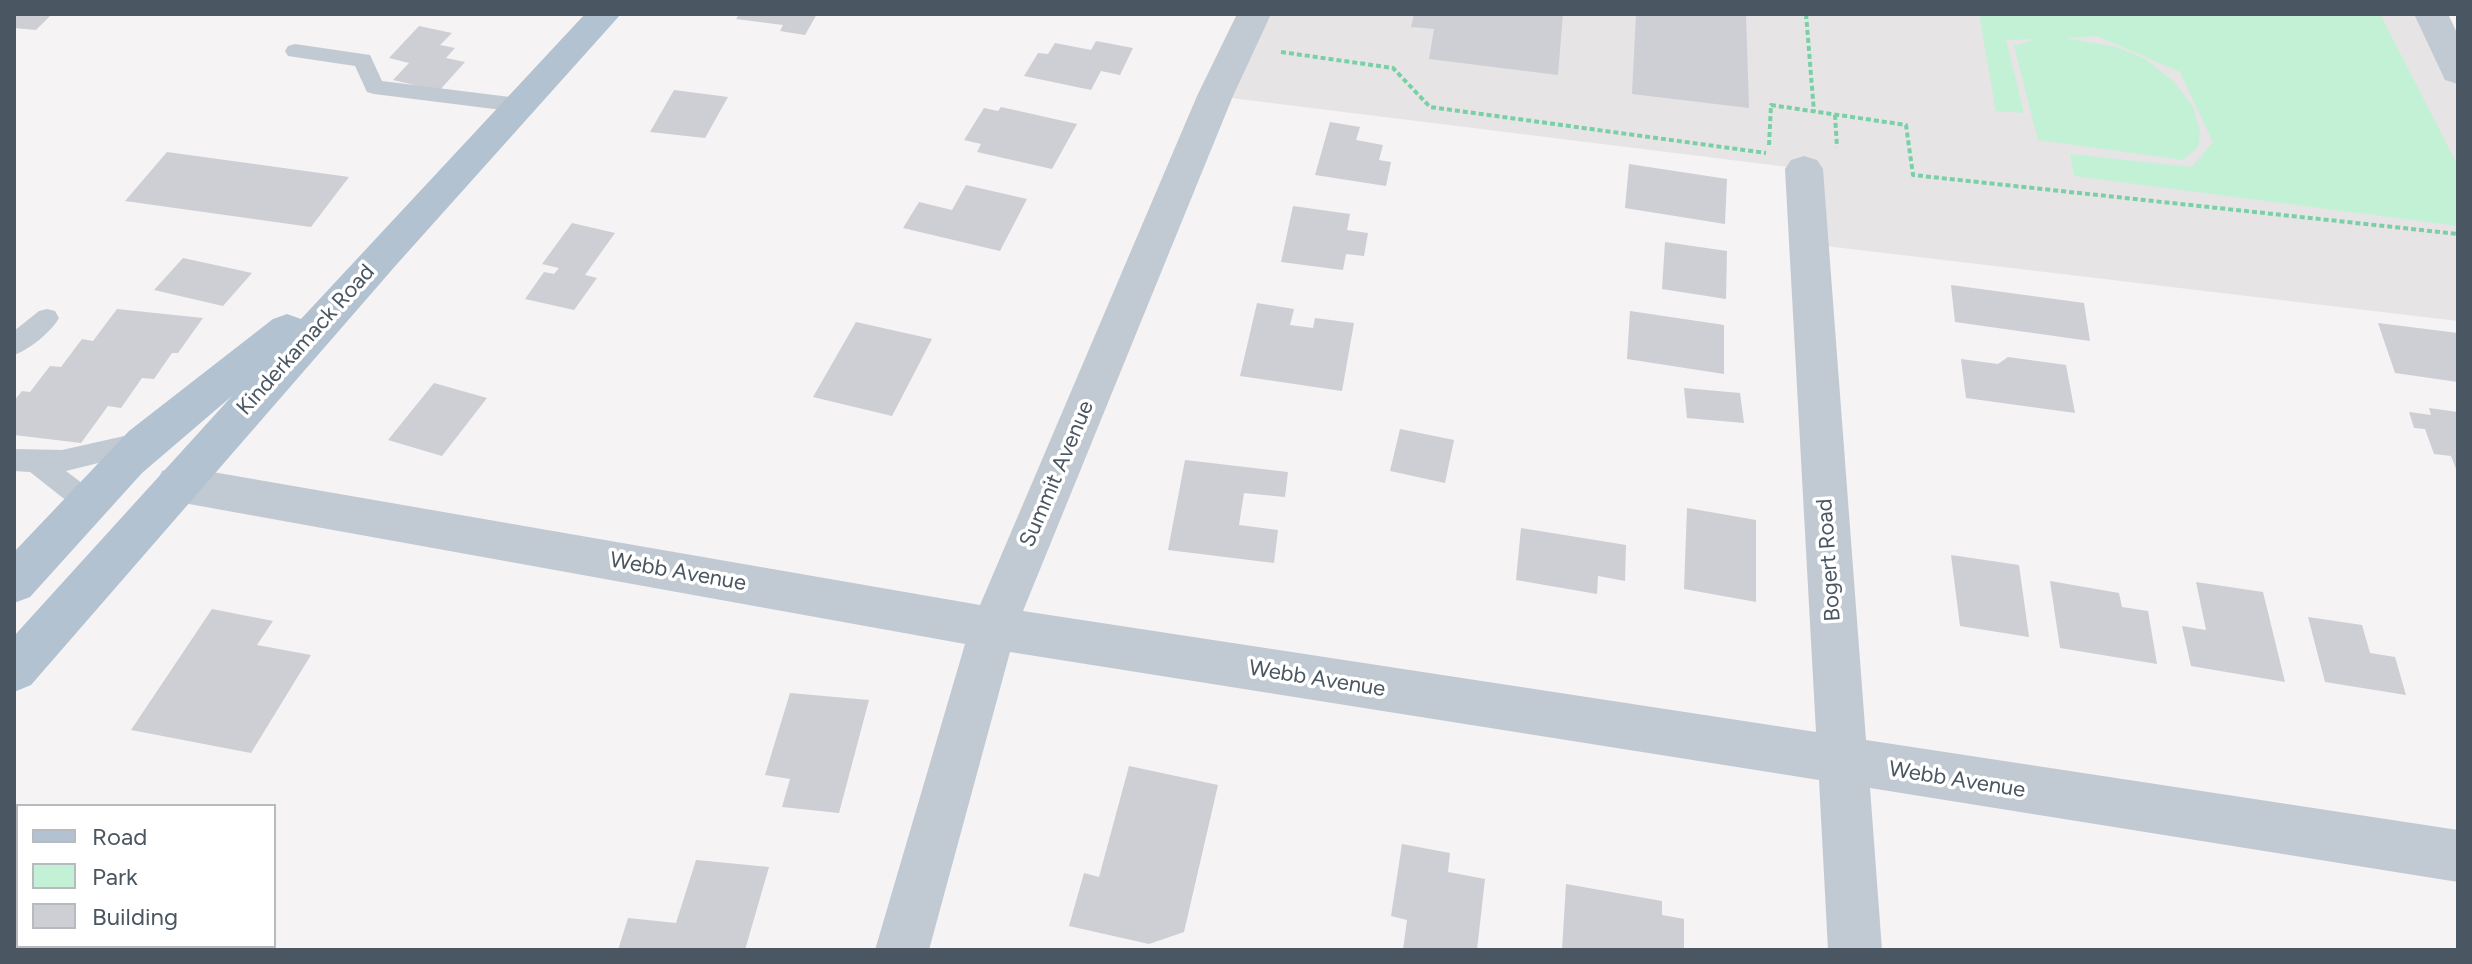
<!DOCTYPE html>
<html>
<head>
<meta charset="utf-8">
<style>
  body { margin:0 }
  #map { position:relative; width:2472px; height:964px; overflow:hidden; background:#f5f3f3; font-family:Figtree,sans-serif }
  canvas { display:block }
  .frame { position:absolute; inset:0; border:16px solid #4a5661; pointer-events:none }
  .legend { position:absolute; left:16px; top:804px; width:260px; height:144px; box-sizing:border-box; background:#fff; border:2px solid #b7bbc0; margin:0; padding:10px 14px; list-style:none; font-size:24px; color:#4a5661 }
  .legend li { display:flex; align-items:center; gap:16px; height:40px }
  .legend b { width:40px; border:2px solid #b7bbc0 }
</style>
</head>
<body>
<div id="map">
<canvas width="2472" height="964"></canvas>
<div class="frame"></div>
<ul class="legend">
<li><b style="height:10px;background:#b3c2d1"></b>Road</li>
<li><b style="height:22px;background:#c3f1d5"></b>Park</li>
<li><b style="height:22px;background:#cdcfd5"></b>Building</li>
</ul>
</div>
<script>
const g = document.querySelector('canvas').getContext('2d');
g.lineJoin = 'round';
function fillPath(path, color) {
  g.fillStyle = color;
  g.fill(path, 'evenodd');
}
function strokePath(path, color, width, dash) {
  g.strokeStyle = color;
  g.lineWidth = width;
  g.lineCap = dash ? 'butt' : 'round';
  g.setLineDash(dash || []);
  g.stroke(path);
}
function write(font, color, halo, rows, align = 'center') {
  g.font = font + ' Figtree,sans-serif';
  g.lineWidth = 7;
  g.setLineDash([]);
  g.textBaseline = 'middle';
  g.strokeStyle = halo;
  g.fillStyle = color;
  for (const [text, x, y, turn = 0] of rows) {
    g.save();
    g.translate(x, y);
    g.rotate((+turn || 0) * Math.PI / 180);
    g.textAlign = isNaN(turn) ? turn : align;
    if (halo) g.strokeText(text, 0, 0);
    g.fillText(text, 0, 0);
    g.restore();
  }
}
fillPath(new Path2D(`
  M 1254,14 L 2431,14 L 2458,72 L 2458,321 L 1809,244 L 1804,169 L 1215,96 Z`), '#e6e4e5');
fillPath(new Path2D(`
  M 1979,14 L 2380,14 L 2458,166 L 2458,226 L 2074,176 L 2070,154 L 2192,167 L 2213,142 L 2180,72 L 2097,36 L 2065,38 L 2117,47 L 2147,60 L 2174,82 L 2193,107 L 2200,131 L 2198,147 L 2183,160 L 2038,140 L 2014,46 L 2036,39 L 2006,40 L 2024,113 L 1996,111 Z`), '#c3f1d5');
fillPath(new Path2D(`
  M 14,14 L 52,14 L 36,30 L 14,28 Z
  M 739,14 L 817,14 L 805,35 L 780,31 L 783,25 L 736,19 Z
  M 1414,14 L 1563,14 L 1558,75 L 1429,59 L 1434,29 L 1411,27 Z
  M 1636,14 L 1746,14 L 1749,108 L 1632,94 Z
  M 419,26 L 452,33 L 440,45 L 455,48 L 446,58 L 465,62 L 439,91 L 393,80 L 409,63 L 389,58 Z
  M 1096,41 L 1133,48 L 1120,75 L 1101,71 L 1091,90 L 1024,76 L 1038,53 L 1048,54 L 1055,43 L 1091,50 Z
  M 674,90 L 728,97 L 705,138 L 650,132 Z
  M 1001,107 L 1077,124 L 1052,169 L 977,152 L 981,144 L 964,140 L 984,108 L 998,111 Z
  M 1330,122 L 1360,127 L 1356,140 L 1383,145 L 1379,160 L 1391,162 L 1386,186 L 1315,175 Z
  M 167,152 L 349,177 L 311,227 L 125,201 Z
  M 1629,164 L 1727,179 L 1725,224 L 1625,208 Z
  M 966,185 L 1027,199 L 1000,251 L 903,228 L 919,202 L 952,210 Z
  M 1293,206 L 1350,214 L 1347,230 L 1368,233 L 1364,256 L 1346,254 L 1343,270 L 1281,262 Z
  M 572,223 L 615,233 L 585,275 L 597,278 L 574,310 L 525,299 L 544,272 L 554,274 L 559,268 L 542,264 Z
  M 1665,242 L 1727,251 L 1726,299 L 1662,289 Z
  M 183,258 L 252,273 L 223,306 L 154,290 Z
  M 1951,285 L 2084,303 L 2090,341 L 1955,322 Z
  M 1257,303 L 1294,309 L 1290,325 L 1313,328 L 1315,318 L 1354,323 L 1342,391 L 1240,376 Z
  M 117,309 L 203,318 L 178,353 L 172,353 L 154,379 L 142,378 L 121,408 L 108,406 L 81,443 L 14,435 L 14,401 L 22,391 L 30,392 L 50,366 L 61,367 L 82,339 L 93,341 Z
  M 1630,311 L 1724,325 L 1724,374 L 1627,359 Z
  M 856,322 L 932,339 L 892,416 L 813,397 Z
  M 2378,323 L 2458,333 L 2458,382 L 2395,373 Z
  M 2008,357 L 2066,365 L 2075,413 L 1966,398 L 1961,359 L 1998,364 Z
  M 434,383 L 487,398 L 442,456 L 388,440 Z
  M 1684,388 L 1740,393 L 1744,423 L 1687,418 Z
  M 2429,408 L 2458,412 L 2458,474 L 2451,456 L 2434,454 L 2425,429 L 2414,428 L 2409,412 L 2431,415 Z
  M 1400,429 L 1454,440 L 1445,483 L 1390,471 Z
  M 1185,460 L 1288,472 L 1285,497 L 1244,493 L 1239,525 L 1278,530 L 1274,563 L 1168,550 Z
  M 1687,508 L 1756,520 L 1756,602 L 1684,589 Z
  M 1521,528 L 1626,545 L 1625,581 L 1598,576 L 1597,594 L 1516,580 Z
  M 1951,555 L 2019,565 L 2029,637 L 1960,626 Z
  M 2050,581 L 2119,593 L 2122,607 L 2148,611 L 2157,664 L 2060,648 Z
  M 2196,582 L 2263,592 L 2285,682 L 2191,666 L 2182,626 L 2206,630 Z
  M 212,609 L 273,621 L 257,645 L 311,655 L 251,753 L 131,730 Z
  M 2308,617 L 2362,625 L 2370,653 L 2395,657 L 2406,695 L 2325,682 Z
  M 790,693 L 869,700 L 839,813 L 782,807 L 790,779 L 765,775 Z
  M 1129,766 L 1218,785 L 1184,932 L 1149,944 L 1069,926 L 1084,873 L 1099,877 Z
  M 1402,844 L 1450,853 L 1448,872 L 1485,879 L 1477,950 L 1403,950 L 1407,920 L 1391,916 Z
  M 696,860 L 769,867 L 745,950 L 618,950 L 628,918 L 676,923 Z
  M 1566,884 L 1662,901 L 1662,915 L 1684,919 L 1684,950 L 1562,950 Z
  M 18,938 L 18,946 L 134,946 L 132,950 L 14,950 Z`), '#cdcfd5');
strokePath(new Path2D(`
  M 1806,14 L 1814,112
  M 1281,52 L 1393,68 L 1430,107 L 1766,153
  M 1835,115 L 1837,147
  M 1769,145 L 1771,105 L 1906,125 L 1913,175 L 2458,234`), '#7ad0a6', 4, [5, 3]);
fillPath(new Path2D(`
  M 295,44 L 370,55 L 382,81 L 518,98 L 526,100 L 529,105 L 526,110 L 518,112 L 374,94 L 367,92 L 355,66 L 288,56 L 285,51 L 288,46 Z
  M 47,309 L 55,311 L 59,318 C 51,332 29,350 14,355 L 14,331 L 39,311 Z
  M 142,432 L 151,436 L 155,443 L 151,450 L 66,471 L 95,493 L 99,501 L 95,509 L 86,512 L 77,509 L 30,472 L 14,471 L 14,449 L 62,450 Z`), '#c1cad2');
fillPath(new Path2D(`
  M 1237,14 L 1271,14 L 1233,96 L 1023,611 L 1816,732 L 1785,169 L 1791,160 L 1804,156 L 1817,160 L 1823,169 L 1866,740 L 2458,830 L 2458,882 L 1870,788 L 1882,950 L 1828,950 L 1819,780 L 1010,652 L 929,950 L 875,950 L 965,644 L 178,502 L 162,497 L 156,484 L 162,471 L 178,466 L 980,605 L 1197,96 Z
  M 2414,14 L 2448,14 L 2458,35 L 2458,84 L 2445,80 Z`), '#c1cad2');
fillPath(new Path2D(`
  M 585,14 L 621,14 L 397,264 L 31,685 L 14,692 L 14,636 L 232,396 L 142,473 L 30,597 L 14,603 L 14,552 L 129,431 L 273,319 L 287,314 L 301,319 Z`), '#b3c2d1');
write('22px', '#4a5661', '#fff', [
  ["Kinderkamack Road",306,340,-48],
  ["Summit Avenue",1057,474,-67],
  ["Bogert Road",1829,560,-94],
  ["Webb Avenue",678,572,10],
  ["Webb Avenue",1317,679,9],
  ["Webb Avenue",1957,780,9]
]);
</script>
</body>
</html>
